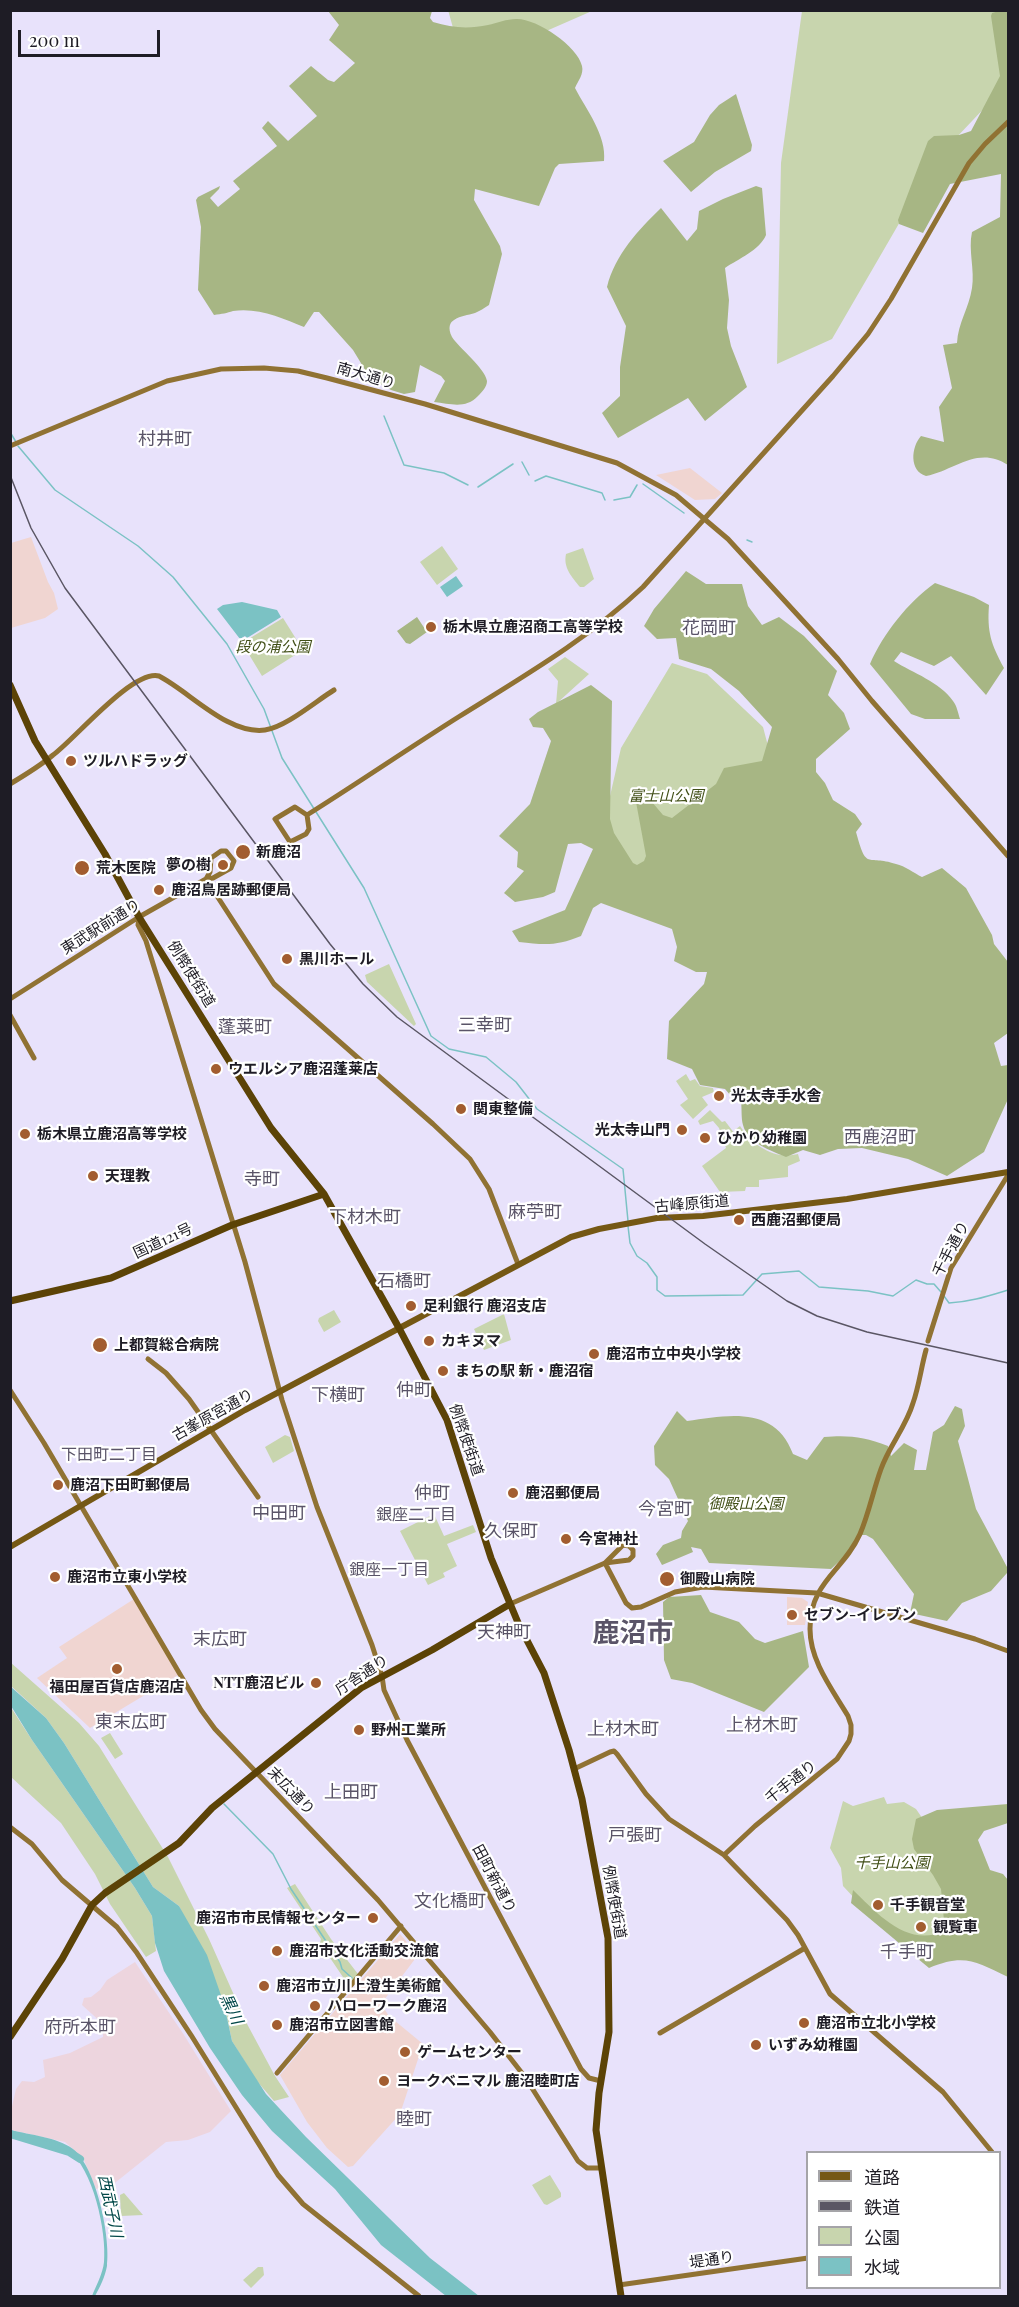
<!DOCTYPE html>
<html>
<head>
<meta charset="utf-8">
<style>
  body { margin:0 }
  #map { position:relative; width:1019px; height:2307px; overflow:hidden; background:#e8e2fb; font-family:"Playfair Display","Noto Sans JP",serif }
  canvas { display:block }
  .frame { position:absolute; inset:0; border:12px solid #1e1c25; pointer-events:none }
  .legend { position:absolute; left:806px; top:2151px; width:195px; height:138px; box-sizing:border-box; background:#fff; border:2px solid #a5a4a8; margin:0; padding:8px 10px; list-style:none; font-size:18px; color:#1e1c25 }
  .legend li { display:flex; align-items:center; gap:12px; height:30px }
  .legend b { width:30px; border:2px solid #a5a4a8 }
  .scale { position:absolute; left:18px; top:30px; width:142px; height:27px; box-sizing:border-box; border:3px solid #1e1c25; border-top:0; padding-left:8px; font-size:18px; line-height:21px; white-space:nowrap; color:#1e1c25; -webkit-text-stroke:4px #fff; paint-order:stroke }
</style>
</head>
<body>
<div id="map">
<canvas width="1019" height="2307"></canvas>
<div class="frame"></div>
<ul class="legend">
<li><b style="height:8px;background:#755814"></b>道路</li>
<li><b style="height:8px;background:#5a5664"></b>鉄道</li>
<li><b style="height:16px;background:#c8d5ae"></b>公園</li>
<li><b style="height:16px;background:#7bc2c4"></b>水域</li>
</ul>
<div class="scale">200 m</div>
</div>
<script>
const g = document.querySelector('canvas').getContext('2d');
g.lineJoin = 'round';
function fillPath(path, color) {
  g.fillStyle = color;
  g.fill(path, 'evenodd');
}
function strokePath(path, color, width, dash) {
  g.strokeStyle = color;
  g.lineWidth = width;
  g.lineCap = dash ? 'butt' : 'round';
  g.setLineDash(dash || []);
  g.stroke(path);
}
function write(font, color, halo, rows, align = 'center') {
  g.font = font + ' "Playfair Display","Noto Sans JP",serif';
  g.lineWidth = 4.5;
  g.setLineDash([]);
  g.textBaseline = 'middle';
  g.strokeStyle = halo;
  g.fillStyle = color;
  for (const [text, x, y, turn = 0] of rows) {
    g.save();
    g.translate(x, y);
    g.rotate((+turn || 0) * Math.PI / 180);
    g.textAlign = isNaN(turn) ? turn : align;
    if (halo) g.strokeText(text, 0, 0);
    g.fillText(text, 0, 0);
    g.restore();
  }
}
fillPath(new Path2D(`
  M 690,468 L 722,493 L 715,499 L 695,500 L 656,475 Z
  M 31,537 L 48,582 L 54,593 L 58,609 L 45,618 L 11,628 L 11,543 Z
  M 787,1597 L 802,1598 L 808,1602 L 805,1625 L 787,1625 Z
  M 134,1599 L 178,1675 L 90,1728 L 37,1678 L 67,1658 L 59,1647 Z
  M 400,1934 L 418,1955 L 381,2004 L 389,2016 L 423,2044 L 400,2114 L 353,2166 L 348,2167 L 327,2148 L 307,2122 L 280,2075 Z`), '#f0d5d1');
fillPath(new Path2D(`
  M 135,1962 L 184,2035 L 231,2111 L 210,2132 L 188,2140 L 166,2142 L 111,2186 L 96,2189 L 83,2158 L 65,2142 L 11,2130 L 10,2115 L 16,2089 L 22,2081 L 34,2082 L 45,2077 L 43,2060 L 70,2053 L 103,2037 L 103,2024 L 82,2005 L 84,1998 L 91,1997 L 100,1990 L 107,1980 Z`), '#edd5de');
fillPath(new Path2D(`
  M 448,10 L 592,11 L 464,67 Z
  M 802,11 L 1008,11 L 1008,83 L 937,158 L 832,339 L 777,364 L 781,163 Z
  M 442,546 L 458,569 L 437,585 L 420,562 Z
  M 583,548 L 594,579 L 584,587 L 580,587 C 572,577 563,568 566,554 Z
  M 283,618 L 303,650 L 262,676 L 242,643 Z
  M 565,657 L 589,674 L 556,704 L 558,681 L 548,669 Z
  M 672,663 L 707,674 L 763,727 L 773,765 L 654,889 L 600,840 L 621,748 Z
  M 389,964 L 416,1024 L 414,1026 L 367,982 L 365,975 Z
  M 686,1074 L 690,1081 L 695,1079 L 700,1086 L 713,1088 L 714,1092 L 702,1097 L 708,1105 L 693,1119 L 680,1105 L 688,1099 L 676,1081 Z
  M 710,1110 L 722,1122 L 725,1121 L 738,1138 L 741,1136 L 736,1129 L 740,1126 C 753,1146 775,1160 798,1154 L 800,1161 L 788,1166 L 788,1177 L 759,1180 L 759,1187 L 746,1187 L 745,1191 L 720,1192 L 702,1166 L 726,1148 L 719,1128 L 713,1121 L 700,1125 L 698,1121 Z
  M 334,1310 L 341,1322 L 324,1332 L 318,1321 L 319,1318 Z
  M 504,1314 L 511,1340 L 484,1350 L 474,1329 Z
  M 285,1435 L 290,1437 L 294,1451 L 273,1463 L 265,1447 Z
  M 434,1514 L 444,1536 L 473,1525 L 476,1532 L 447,1544 L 457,1566 L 443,1573 L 445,1577 L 428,1585 L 400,1531 Z
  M 10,1662 L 79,1723 L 99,1746 L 168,1857 L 209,1939 L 246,2022 L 275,2076 L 289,2097 L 274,2101 L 256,2080 L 232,2041 L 224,2004 L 179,1906 L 153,1887 L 64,1743 L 46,1718 L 11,1686 Z
  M 10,1706 L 32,1740 L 135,1888 L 152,1916 L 156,1951 L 146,1957 L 110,1904 L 95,1874 L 61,1823 L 11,1777 Z
  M 110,1733 L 123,1754 L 115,1759 L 101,1738 Z
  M 884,1797 L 887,1804 L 904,1802 L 916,1809 L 934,1835 L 1006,1882 L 921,1956 L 908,1951 L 873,1918 L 843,1886 L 841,1868 L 830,1848 L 843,1801 L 853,1806 Z
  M 295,1884 L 331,1939 L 358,1974 L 349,1986 L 320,1943 L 321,1939 L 287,1888 Z
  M 550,2175 L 561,2193 L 561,2197 L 547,2205 L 544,2204 L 532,2185 Z
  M 124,2193 L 143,2215 L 121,2216 L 120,2195 Z
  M 258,2267 L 263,2267 L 264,2275 L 251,2288 L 243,2280 Z`), '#c8d5ae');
fillPath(new Path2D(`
  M 328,11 L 432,11 L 430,18 L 433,22 C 452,28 469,29 488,25 C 497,23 507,19 516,19 C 536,18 578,46 582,66 C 584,74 578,81 575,88 C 586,109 607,136 604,161 L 559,164 L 555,168 L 539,206 L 475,189 L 474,200 L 500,246 L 502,254 L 489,305 C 484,308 480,311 475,313 C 461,317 443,318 452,337 C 459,348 485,368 487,381 C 487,387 482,392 478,396 C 466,409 451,404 434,402 L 445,381 L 441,376 L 420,365 L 415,392 L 404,394 L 391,390 L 374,380 L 367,373 L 353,350 L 319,312 L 314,312 L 304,327 C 283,318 257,307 233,311 C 227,313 222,314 214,315 L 198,290 L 201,227 L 196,200 L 198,197 L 220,186 L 219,189 L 210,198 L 218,207 L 240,189 L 233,181 L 277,146 L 262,128 L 268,121 L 288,141 L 317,116 L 289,86 L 311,66 L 328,80 L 334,82 L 355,63 L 329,40 L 339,25 Z
  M 999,11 L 1008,11 L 1008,465 C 978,445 955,470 926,476 C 909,471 911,447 921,436 L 944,442 L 939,407 L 952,388 L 943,345 L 957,343 C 958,323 969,308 972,288 C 975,270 968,250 972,232 L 1000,217 L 1001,174 L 950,184 L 923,233 L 899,224 L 898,220 L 928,141 L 934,136 L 959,135 L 971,131 L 1000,76 L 991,16 L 992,13 Z
  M 736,94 L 752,145 L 751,151 L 715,172 L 691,192 L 663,161 L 694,142 L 710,115 L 719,105 Z
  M 756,186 L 762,188 L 766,235 C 760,250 738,259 725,268 L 729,300 L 727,328 L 731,346 L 747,387 L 705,421 L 688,398 L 618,438 L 602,413 L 620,396 L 620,367 L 626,326 L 607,287 C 615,255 638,230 661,208 L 687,241 L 697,229 L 699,211 L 723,199 Z
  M 686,571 L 706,584 L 742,584 L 748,606 L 762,625 L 779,617 L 804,636 L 837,671 L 828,695 L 844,713 L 850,729 L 816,759 L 816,772 L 825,783 L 833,800 L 855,814 L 862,824 L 856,832 C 867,872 866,854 896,864 C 905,866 914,873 922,877 L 942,868 L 966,888 L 992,935 L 994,944 L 1008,962 L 1008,1033 L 994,1043 L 1001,1066 L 1008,1065 L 1008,1099 L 984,1152 L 947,1176 L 908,1159 L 862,1148 L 838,1149 L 820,1155 L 803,1150 L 786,1157 C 771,1151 747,1142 743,1125 C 741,1118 742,1109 741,1101 L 731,1096 L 725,1089 L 700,1085 L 692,1069 L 667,1059 L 669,1021 L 704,984 L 707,972 L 696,972 L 674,961 L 677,947 L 672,929 L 601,903 L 593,908 L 581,936 C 557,946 545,945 519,942 L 512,931 L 565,910 L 593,849 L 581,843 L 568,844 L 555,892 L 543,897 L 515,902 L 504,893 L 524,871 L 517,867 L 518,852 L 499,836 L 530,804 L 551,741 L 543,728 L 533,727 L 529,719 L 538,712 L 591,685 L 612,701 L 610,819 L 614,833 L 633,863 L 637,865 L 644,861 L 646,856 L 636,802 L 646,795 L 663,815 L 672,818 L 716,784 L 724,768 L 762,761 L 772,727 L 739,691 L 711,669 L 679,659 L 676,638 L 657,639 L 644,626 L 654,609 Z
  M 935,583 L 974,597 L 989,605 C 987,632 991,644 1004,668 L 986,695 L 951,656 L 934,666 L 901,652 L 894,661 C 913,673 940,682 953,701 C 957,706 958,713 960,719 L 925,719 L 911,714 L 870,664 C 883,634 908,602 935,583 Z
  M 417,617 L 427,632 L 410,644 L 406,643 L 397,631 Z
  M 955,1406 L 962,1409 L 965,1426 L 958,1441 L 976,1509 L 1007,1567 L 1007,1573 L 991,1591 L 962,1603 L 947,1621 L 910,1613 L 914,1594 L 873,1539 L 866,1535 L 860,1535 L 845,1556 L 831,1569 L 709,1563 L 701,1549 L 691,1547 L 693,1552 L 662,1565 L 656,1554 L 663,1545 L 681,1538 L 682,1531 L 688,1521 L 669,1479 L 655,1465 L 654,1446 L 677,1411 L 687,1421 C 728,1415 775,1405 793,1454 L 807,1460 L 824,1437 C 850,1435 864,1437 888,1446 L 891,1456 L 904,1443 L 917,1450 L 914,1470 L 926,1470 L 933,1432 L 944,1425 Z
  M 701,1595 L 710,1612 L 739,1622 L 755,1639 L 765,1643 L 803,1631 L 809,1667 L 764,1712 L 692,1683 L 671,1679 L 664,1660 L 663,1602 L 669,1597 Z
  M 1008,1804 L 1008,1823 L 984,1831 L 978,1840 L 990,1870 L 1003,1874 L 1008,1880 L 1008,1977 C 976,1962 965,1953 929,1968 L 851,1903 L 853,1890 C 878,1914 907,1948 945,1931 L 941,1889 L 933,1875 L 914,1849 L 912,1839 L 916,1819 L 937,1810 Z`), '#a7b684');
fillPath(new Path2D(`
  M 456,576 L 463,586 L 447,597 L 440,587 Z
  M 242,602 L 277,610 L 281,617 L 247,638 L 245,636 L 240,639 L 217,609 L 223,605 Z
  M 10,1686 L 46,1718 L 64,1743 L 153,1887 L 179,1906 L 207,1955 L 224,2004 L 232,2041 L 266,2094 L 306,2137 L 430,2258 L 479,2296 L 446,2296 L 381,2245 L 335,2189 L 272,2131 L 242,2095 L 210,2048 L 164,1971 L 155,1943 L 152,1916 L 135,1888 L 32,1740 L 11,1706 Z
  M 11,2130 C 30,2135 57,2137 73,2149 C 96,2167 111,2237 107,2266 C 105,2277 100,2287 95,2296 L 92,2296 C 96,2286 103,2273 104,2262 C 107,2232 93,2168 68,2150 C 59,2143 23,2137 11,2134 Z`), '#7bc2c4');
strokePath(new Path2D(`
  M 384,416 L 404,465 L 444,473 L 468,485
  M 10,432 L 16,442
  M 18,446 L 55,490 L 138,546 L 173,577 L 227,644 L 264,709 L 282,758 L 364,888 L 431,1036 L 449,1049 L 486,1057 L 516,1082 L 537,1109 L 623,1169 L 628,1221
  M 522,462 L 529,475
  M 535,481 L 546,476 L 602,493 L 605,500
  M 643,484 L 684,513
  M 478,487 L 513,464
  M 614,500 L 630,497 L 637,485
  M 747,540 L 752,542
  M 628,1226 L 630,1243 L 637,1256 L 647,1263 L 657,1277 L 657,1290 L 665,1296 L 743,1295 L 762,1274 L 799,1271 L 819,1287 L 868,1291 L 893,1296 L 916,1280 L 927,1284 L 934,1284 L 941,1292
  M 944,1296 L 949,1303 C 970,1302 988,1296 1008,1290
  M 224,1804 L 273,1854 L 291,1889 L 340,1962 L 342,1969 L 352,1978`), '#7bc2c4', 1.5);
strokePath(new Path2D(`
  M 10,2134 L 69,2152 L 80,2159`), '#7bc2c4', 8);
strokePath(new Path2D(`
  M 10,446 L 167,381 L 221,369 L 264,368 L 298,371 L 327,378 L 425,404 L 617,463 L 676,495 L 728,539 L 838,659 L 872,701 L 1008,856
  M 10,784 C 25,775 40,766 53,755 C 75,739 133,669 159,676 C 190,692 228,735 265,730 C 286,727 316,701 334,690
  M 295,807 L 307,815 L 309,829 L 306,834 L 290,842 L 275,819 Z
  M 307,815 C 358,783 409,748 460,716 C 524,676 588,639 643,587 L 833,376 L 868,334 L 891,299 L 969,163 L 985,144 L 1008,122
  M 206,879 L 274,984 L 433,1124 L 470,1159 L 489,1189 L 518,1264
  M 139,917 L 138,925 L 146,941 L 245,1262 L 282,1400 L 317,1507 L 372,1645 L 382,1676 L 384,1690 L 407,1740 L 581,2069 L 589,2078 L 601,2081
  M 10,999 L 139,917 L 206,879 L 213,878 L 231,868 L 234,861 L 226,851 L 221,851 L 211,858 L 210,872 L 206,879
  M 10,1015 L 34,1058
  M 928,1341 L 951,1268 L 1008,1175
  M 148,1359 L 166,1373 L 189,1399 L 258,1497
  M 10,1390 L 44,1443 L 201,1710 L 215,1729 L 378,1900 L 490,2032 L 525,2077 L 578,2161 L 587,2168 L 600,2168
  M 605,1563 L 626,1603 L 632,1608 L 641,1607 L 675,1592 L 703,1587 L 817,1593 L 975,1639 L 1008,1651
  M 510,1604 L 605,1563 L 629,1560 L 633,1556 L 633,1550 L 629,1546 L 623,1545 L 605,1563
  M 574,1769 L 610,1752 L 614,1751 L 617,1754 L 646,1794 L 669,1819 L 724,1855 L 787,1920 L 798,1935 L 830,1994 L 943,2092 L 992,2152
  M 10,1827 L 32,1844 L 62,1880 L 117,1927 L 137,1953 L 191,2035 L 278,2175 L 303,2204 L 419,2296
  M 724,1855 L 755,1826 L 837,1759 L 849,1741 L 851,1734 L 851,1725 L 848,1716 C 832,1689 810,1661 810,1629 C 810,1581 843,1572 860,1534 C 869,1513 873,1491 881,1469 C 889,1446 906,1427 913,1403 C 919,1386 921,1368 926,1350
  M 660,2033 L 805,1948
  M 277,2073 L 401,1926
  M 619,2285 L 808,2258`), '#907233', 5);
strokePath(new Path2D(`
  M 10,1547 L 245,1410 L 571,1237 L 599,1229 L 657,1218 L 703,1216 L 847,1199 L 1008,1172`), '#755814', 6);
strokePath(new Path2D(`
  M 10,685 L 35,741 L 105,854 L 139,917 L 271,1128 L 324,1194 L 399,1328 L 447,1420 L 491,1558 L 519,1625 L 544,1673 L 569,1750 L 582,1799 L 608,1938 L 609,2032 L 599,2093 L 596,2130 L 621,2296
  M 10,1301 L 111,1278 L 232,1225 L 324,1194
  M 10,2037 L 62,1959 L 92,1905 L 105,1893 L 179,1843 L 212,1808 L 361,1688 L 432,1650 L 510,1604`), '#5c4306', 7);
strokePath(new Path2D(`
  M 10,475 L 31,528 L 65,588 L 330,944 L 363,984 L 397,1017 L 705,1244 L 787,1301 L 817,1316 L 867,1332 L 1008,1363`), '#5a5664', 1.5);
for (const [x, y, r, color] of [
  [431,627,6,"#a25d30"],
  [71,761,6,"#a25d30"],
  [243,852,8,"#a25d30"],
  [223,865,6,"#a25d30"],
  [82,868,8,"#a25d30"],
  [159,890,6,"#a25d30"],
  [287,959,6,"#a25d30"],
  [216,1069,6,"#a25d30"],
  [719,1096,6,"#a25d30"],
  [461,1109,6,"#a25d30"],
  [682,1130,6,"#a25d30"],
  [25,1134,6,"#a25d30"],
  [705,1138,6,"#a25d30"],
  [93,1176,6,"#a25d30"],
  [739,1220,6,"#a25d30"],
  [411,1306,6,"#a25d30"],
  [429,1341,6,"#a25d30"],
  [100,1345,8,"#a25d30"],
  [594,1354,6,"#a25d30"],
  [443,1371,6,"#a25d30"],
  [58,1485,6,"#a25d30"],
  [513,1493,6,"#a25d30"],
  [566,1539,6,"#a25d30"],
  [55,1577,6,"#a25d30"],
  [667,1579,8,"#a25d30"],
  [792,1615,6,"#a25d30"],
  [117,1669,6,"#a25d30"],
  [316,1683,6,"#a25d30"],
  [359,1730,6,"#a25d30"],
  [878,1905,6,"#a25d30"],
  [373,1918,6,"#a25d30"],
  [921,1927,6,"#a25d30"],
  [277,1951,6,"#a25d30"],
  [264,1986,6,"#a25d30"],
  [315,2006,6,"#a25d30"],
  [804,2023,6,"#a25d30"],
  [277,2025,6,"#a25d30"],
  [756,2045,6,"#a25d30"],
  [405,2052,6,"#a25d30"],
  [384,2081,6,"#a25d30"]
]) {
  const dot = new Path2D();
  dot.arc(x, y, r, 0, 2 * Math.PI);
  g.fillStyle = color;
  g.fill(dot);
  strokePath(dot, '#fff', 2);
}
write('15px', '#1e1c25', '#fff', [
  ["南大通り",366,376,16],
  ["東武駅前通り",101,927,-32],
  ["例幣使街道",191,974,58],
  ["古峰原街道",692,1204,-5],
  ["国道121号",163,1241,-25],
  ["千手通り",951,1249,-62],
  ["古峯原宮通り",213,1415,-29],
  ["例幣使街道",466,1440,71],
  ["庁舎通り",362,1675,-33],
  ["千手通り",791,1782,-38],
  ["末広通り",291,1791,46],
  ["田町新通り",494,1879,62],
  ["例幣使街道",614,1902,80],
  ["堤通り",712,2260,-8]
]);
write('bold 15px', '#1e1c25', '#fff', [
  ["栃木県立鹿沼商工高等学校",443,627],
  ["ツルハドラッグ",83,761],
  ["新鹿沼",256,852],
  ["夢の樹",211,865,"right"],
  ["荒木医院",96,868],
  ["鹿沼鳥居跡郵便局",171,890],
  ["黒川ホール",299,959],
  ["ウエルシア鹿沼蓬莱店",228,1069],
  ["光太寺手水舎",731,1096],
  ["関東整備",473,1109],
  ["光太寺山門",670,1130,"right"],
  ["栃木県立鹿沼高等学校",37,1134],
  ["ひかり幼稚園",717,1138],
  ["天理教",105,1176],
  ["西鹿沼郵便局",751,1220],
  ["足利銀行 鹿沼支店",423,1306],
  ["カキヌマ",441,1341],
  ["上都賀総合病院",114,1345],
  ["鹿沼市立中央小学校",606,1354],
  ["まちの駅 新・鹿沼宿",455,1371],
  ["鹿沼下田町郵便局",70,1485],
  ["鹿沼郵便局",525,1493],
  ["今宮神社",578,1539],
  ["鹿沼市立東小学校",67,1577],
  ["御殿山病院",680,1579],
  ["セブン-イレブン",804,1615],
  ["NTT鹿沼ビル",304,1683,"right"],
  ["福田屋百貨店鹿沼店",117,1687,"center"],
  ["野州工業所",371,1730],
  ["千手観音堂",890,1905],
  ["鹿沼市市民情報センター",361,1918,"right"],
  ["観覧車",933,1927],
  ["鹿沼市文化活動交流館",289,1951],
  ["鹿沼市立川上澄生美術館",276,1986],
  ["ハローワーク鹿沼",327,2006],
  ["鹿沼市立北小学校",816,2023],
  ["鹿沼市立図書館",289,2025],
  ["いずみ幼稚園",768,2045],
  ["ゲームセンター",417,2052],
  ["ヨークベニマル 鹿沼睦町店",396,2081]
], 'left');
write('italic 15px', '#425018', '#fff', [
  ["段の浦公園",273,647],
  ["富士山公園",666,796],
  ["御殿山公園",746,1504],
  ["千手山公園",892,1863]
]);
write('16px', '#5a5468', '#fff', [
  ["下田町二丁目",109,1455],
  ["銀座二丁目",416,1515],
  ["銀座一丁目",389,1570]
]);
write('italic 16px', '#024849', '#fff', [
  ["黒川",231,2009,65],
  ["西武子川",110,2206,78]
]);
write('18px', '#5a5468', '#fff', [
  ["村井町",165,439],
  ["花岡町",709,628],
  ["三幸町",485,1025],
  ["蓬莱町",245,1027],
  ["西鹿沼町",880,1137],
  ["寺町",262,1179],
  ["麻苧町",535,1212],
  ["下材木町",365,1217],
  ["石橋町",404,1281],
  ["仲町",414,1390],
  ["下横町",338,1395],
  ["仲町",432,1493],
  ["今宮町",665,1509],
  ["中田町",279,1513],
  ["久保町",511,1531],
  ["天神町",504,1632],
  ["末広町",220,1639],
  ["東末広町",131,1722],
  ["上材木町",762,1725],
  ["上材木町",623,1729],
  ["上田町",351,1792],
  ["戸張町",635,1835],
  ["文化橋町",450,1901],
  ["千手町",907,1952],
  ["府所本町",80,2027],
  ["睦町",414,2119]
]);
write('bold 27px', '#5a5468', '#fff', [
  ["鹿沼市",633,1634]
]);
</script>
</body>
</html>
